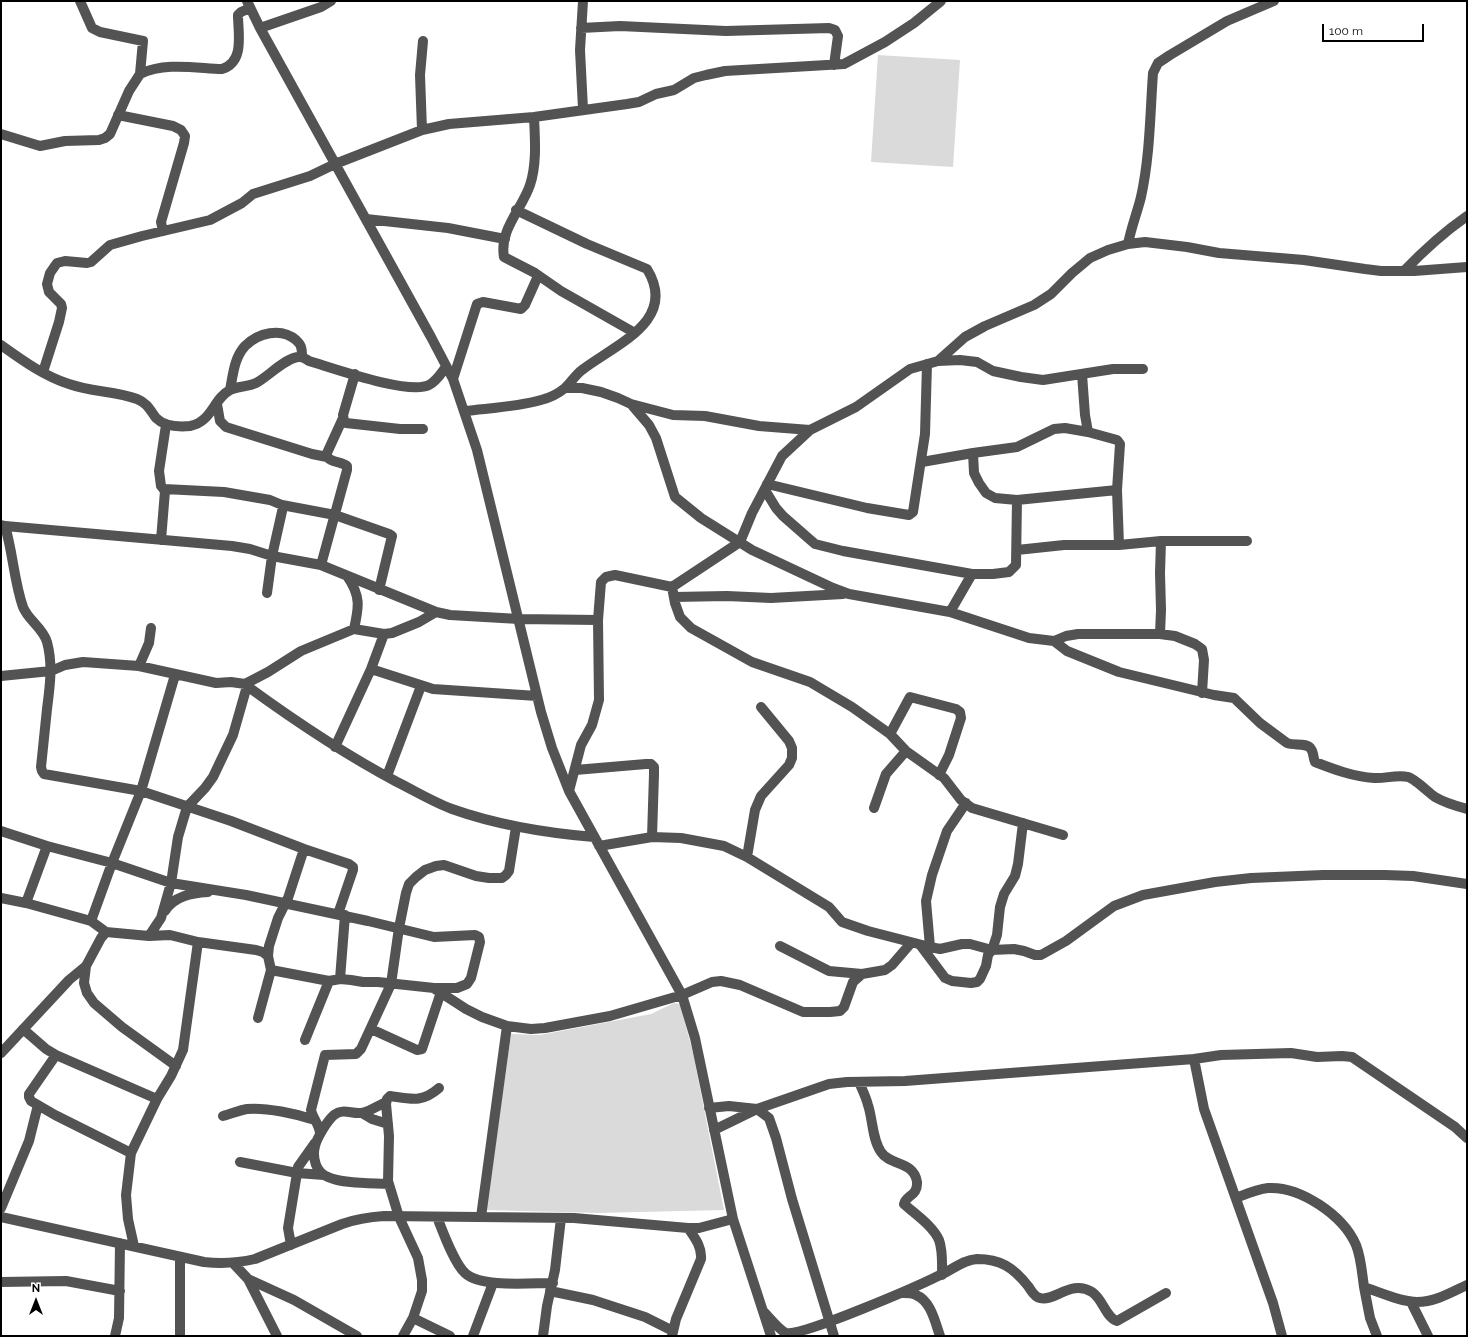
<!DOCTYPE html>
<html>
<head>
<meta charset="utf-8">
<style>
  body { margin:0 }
  #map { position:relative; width:1468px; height:1337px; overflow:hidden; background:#fff; font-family:Raleway,sans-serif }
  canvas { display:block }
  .frame { position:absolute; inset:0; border:2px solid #000; pointer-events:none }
  .north { position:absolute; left:16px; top:1281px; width:40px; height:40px; -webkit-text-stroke:3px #fff; paint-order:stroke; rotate:0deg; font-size:11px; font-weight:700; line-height:16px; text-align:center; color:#000 }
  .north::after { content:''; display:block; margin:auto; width:14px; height:18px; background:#000; clip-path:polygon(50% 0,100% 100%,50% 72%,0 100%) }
  .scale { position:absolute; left:1322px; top:24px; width:102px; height:18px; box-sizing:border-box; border:2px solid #000; border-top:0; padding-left:5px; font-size:12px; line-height:14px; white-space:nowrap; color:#000; -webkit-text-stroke:3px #fff; paint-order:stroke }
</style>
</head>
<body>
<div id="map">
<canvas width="1468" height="1337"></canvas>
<div class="frame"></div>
<div class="north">N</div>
<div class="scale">100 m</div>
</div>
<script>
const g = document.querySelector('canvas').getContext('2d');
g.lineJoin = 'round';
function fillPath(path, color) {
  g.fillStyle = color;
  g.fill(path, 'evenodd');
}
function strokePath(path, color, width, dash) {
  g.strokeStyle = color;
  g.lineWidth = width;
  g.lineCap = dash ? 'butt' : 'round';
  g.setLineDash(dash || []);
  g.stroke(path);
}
fillPath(new Path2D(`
  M 878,55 L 960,60 L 953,167 L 871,162 Z
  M 674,1003 L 680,1004 L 693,1053 L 724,1210 L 598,1213 L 486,1210 L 511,1034 L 540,1035 L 651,1014 Z`), '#dadada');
strokePath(new Path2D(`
  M 80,1 L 92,28 L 100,32 L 143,41 L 140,74
  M 247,1 L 260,28 L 431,337 L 453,379 L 477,450 L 541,712 L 552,748 L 569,791 L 682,995 L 695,1038 L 733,1219 L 771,1336
  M 583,1 L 580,50 L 583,109
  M 260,28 L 321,7 L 331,1
  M 581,28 L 620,26 L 726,31 L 829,28 L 835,30 L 838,36 L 834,65
  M 118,115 L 173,126 L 181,130 L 185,136 L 184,143 L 161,222 L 163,231
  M 534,117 C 535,139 537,164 530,185 C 522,209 499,230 504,257 L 535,273 L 561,291 L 635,333
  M 422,130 L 420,75 L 423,41
  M 1,134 L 40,146 L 65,141 L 99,140 L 105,138 L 110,134 L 129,91 L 140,74 C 165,62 195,68 222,69 C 245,62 238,33 238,15 L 241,12 L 250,8
  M 366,219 L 448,228 L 505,239
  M 1128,244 C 1131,228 1137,213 1141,197 C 1150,156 1150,115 1153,73 L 1158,63 L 1170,55 L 1227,21 L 1274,1
  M 1404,271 C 1424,250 1444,232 1467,216
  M 1,345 C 22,360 44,376 69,384 C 91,392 116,391 137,399 C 147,403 150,410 156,418 C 164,426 179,427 190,426 C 212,422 213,399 230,390 C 238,386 248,387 256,383 C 268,377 287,356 300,357 C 303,357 306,359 309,361 C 333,368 408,395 429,385 C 437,381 441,373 446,367
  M 938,361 L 965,337 L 985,326 L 1034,305 L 1051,294 L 1072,273 L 1090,258 L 1108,250 L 1128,244 L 1145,242 L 1187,247 L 1219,253 L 1304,260 L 1365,269 L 1381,271 L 1414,271 L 1467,267
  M 43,372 L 59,322 L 62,308 L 61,304 L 49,292 L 47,284 L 50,273 L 57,263 L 65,261 L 87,263 L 91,262 L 110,245 L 142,236 L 210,220 L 242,203 L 253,194 L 310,176 L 335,164 L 422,130 L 449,124 L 534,117 L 627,104 L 639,102 L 656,94 L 674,90 L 694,78 L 706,75 L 725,71 L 844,64 L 885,42 L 914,23 L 941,1
  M 355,374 L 343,415 L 344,421 L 346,423 L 400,429 L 423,429
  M 1082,374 L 1085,415 L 1088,432 L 1117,440 L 1120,444 L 1117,490 L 1119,545
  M 453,379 L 477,304 L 483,302 L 521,309 L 525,305 L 538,276
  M 565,388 L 582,388 L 601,392 L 618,398 L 631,404 L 673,415 L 705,416 L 759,426 L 810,430 L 856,407 L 910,369 L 938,361 L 960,360 L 977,362 L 993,371 L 1021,377 L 1043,380 L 1113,369 L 1143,369
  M 230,390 C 233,375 234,358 245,346 C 258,333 281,327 296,340 C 298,342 301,345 301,347 C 302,350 302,354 302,357
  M 217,404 L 220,421 L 226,427 L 312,454 L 327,457
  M 631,404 L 649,425 L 656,438 L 675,497 L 701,518 L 752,550 L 833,588 L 849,594 L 950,612 L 1029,638 L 1054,641 L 1067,651 L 1119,672 L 1214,695 L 1234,698 L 1260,723 L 1287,743 C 1294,746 1307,742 1311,749 C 1314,753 1313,758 1315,762 C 1333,769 1354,777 1374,778 C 1385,779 1397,774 1408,777 C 1414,778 1429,793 1435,797 C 1445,803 1456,806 1467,809
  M 465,411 C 490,408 517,407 541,400 C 549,398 559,393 565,388 C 571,383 575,375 582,370 C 614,345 679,321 647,269 L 587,244 L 516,210
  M 973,453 L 974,473 L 979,483 L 986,493 L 995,498 L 1017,500 L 1117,490
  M 922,462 L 973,453 L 1017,447 L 1054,429 L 1065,428 L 1088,432
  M 767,484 L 867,508 L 909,515 L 913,512 L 925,434 L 927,364
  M 164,489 L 224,492 L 270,500 L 282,505 L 335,515 L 389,534 L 392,536 L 379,590
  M 765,490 L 776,508 L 783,516 L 815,544 L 843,551 L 972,574 L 993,574 L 1009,572 L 1016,565 L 1017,500
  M 1,525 L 5,526 L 232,546 L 250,549 L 272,556 L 321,565 L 436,612 L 450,615 L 519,619 L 598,620 L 601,582 L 606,577 L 615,575 L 672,587 L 675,603 L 680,617 L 691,628 L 752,662 L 810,682 L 852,707 L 890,734 L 906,751 L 944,778 L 961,800 L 972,808 L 1063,835
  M 5,526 C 13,553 14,581 23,607 C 28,620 43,628 47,642 C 53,664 50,686 47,709 C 45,728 43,747 41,767 L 42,771 L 44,774 L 141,791 L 231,821 L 304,849 L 349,864 L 353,867 L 353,870 L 338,914
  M 161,540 L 165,491 L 161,486 L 159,471 L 166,425
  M 1017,550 L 1064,545 L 1119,545 L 1161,541 L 1247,541
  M 321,565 L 347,470 L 347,466 C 341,461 332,463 327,457 L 327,453 L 343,418
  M 347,576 C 361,596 359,607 354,629
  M 672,587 L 740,542 L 752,513 L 782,456 L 810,430
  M 267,593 L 272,556 L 283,507 L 282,505
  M 674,597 L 727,596 L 771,598 L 843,594
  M 950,612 L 972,574
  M 1160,634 L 1161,610 L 1160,573 L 1161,541
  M 1054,641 L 1066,636 L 1078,634 L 1160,634 L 1175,636 L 1195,644 L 1202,649 L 1204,660 L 1202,693
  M 139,666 L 149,643 L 151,628
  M 371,669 L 433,689 L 537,696
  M 1,676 L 51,671 L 65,665 L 83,662 L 139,666 L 216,683 L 231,682 L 245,684 L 268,672 L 301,651 L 354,629 L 384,634 L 392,633 L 419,622 L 436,612
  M 247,686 C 295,721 344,754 397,782 C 415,791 433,802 452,809 C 497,825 546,833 594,837
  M 890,734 L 910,697 L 956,709 L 960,712 L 961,718 L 949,755 L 939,775
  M 335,747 L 371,669 L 384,634
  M 575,770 L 646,764 L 651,764 L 654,767 L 654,774 L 652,837
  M 387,776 L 421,686
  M 569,791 L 581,745 L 592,725 L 599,700 L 598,620
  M 874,808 L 886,774 L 906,751
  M 1,831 L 47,846 L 112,863 L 171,883 L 246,895 L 368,921 L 434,937 L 475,935 L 479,937 L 480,942 L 471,978 L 467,984 L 457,988 L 434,988 L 378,982 L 363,982 L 351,980 L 340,979 L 329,981 L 271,970 L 268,956 L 263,952 L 256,950 L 198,942 L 170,935 L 149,936 L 106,932 L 91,921 L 26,903 L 1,898
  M 599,846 L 652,837 L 681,838 L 724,846 L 747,857 L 829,907 L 842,922 L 868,931 L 930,947 L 940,949 L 962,944 L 970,944 L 992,950 L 1014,949 L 1024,951 L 1035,955 L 1041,955 L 1066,941 L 1114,906 L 1143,895 L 1215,882 L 1251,878 L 1323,875 L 1385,875 L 1413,876 L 1467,884
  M 747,857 L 755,810 L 761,796 L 789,765 L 792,758 L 792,748 L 789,741 L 761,707
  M 26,903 L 47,846
  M 165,911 C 174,896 192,893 208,892
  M 91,921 L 112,863 L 141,791 L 175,675
  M 149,936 L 161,918 L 171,883 L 178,837 L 187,807 L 205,788 L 213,777 L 233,735 L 247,686 L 245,684
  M 780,946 L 829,971 L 862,974
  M 921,946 L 945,978 L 952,981 L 971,983 L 977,982 L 980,979 L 986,966 L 988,955 L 992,950 L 997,935 L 1000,907 L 1004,894 L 1015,876 L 1018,864 L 1023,823
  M 930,947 L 926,901 L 932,875 L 947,831 L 966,803
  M 268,956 L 269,946 L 278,918 L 288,898 L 304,849
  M 86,966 L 84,983 L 87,993 L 94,1003 L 122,1027 L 176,1066
  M 340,979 L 345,915
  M 435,989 L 466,1009 L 482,1017 L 507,1026 L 531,1029 L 545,1028 L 610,1016 L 682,995 L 712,982 L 721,981 L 740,985 L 803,1012 L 830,1012 L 840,1011 L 844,1007 L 853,982 L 862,974 L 885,970 L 892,965 L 911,943
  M 258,1018 L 271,970
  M 23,1029 L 46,1049 L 56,1055 L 157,1099
  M 371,1029 L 417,1050 L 422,1049 L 441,992
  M 305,1040 L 329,981
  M 1,1053 L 69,980 L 86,966 L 101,938 L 106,932
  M 56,1055 L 29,1094 L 29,1097 L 31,1101 L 55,1115 L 131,1153
  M 1194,1059 L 1204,1109 L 1273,1303 L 1282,1336
  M 859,1082 C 862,1089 866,1097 868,1105 C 873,1120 872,1139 881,1152 C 890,1166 914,1161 917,1182 C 918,1196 906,1195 904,1204 C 916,1215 933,1226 939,1240 C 943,1251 942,1263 942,1275
  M 386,1102 C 379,1105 369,1112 361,1113 C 351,1114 343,1108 334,1115 C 327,1121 317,1138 315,1146 C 312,1158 316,1173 328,1177 C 343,1184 372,1183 389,1184
  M 709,1108 L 729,1106 L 757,1109 L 769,1118 L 776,1138 L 792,1199 L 834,1336
  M 362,1113 L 372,1119 L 388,1124
  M 223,1116 C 231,1114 240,1110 247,1109 C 266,1107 297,1114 315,1120
  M 714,1130 L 757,1109 L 829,1084 L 847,1082 L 905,1081 L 1194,1059 L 1221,1055 L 1291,1053 L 1317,1057 L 1342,1056 L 1352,1057 L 1455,1127 L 1467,1138
  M 320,1134 C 320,1125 313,1119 311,1110 L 325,1055 L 356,1054 L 361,1049 L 391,984 L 399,928 L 406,893 L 409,884 L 416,877 L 425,870 L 436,866 L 444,865 L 476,876 L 489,878 L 502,878 L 506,875 L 509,871 L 516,827
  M 240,1162 L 297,1173 L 324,1175
  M 1236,1198 C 1246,1194 1257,1189 1268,1188 C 1300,1186 1343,1215 1356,1245 C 1361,1257 1362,1273 1364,1287 C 1379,1292 1401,1302 1417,1302 C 1435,1302 1452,1292 1467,1285
  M 1,1208 L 29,1141 L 38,1105
  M 1,1217 L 204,1262 C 222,1264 238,1263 255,1259 L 342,1224 C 356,1219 369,1217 384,1216 L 574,1218 L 688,1228 L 699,1228 L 733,1219
  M 437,1217 C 443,1232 454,1263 465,1273 C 481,1288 530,1283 553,1283
  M 481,1217 L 507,1026
  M 291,1245 L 288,1228 L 298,1167 L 315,1143
  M 134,1246 L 128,1219 L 126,1195 L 131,1153 L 157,1099 L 171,1076 L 183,1050 L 198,942
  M 233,1263 L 248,1279 L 277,1336
  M 248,1279 L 294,1300 L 357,1336
  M 1,1282 L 66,1281 L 120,1291
  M 1364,1287 L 1370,1318 L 1377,1336
  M 550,1291 L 593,1300 L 645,1317 L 673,1331
  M 903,1293 C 907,1293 913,1293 916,1295 C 931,1301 935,1322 940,1336
  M 1411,1302 L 1428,1336
  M 764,1312 C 769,1317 779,1330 786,1333 C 801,1337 918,1286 938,1276 C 951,1271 962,1260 977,1259 C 1000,1259 1013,1267 1028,1286 C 1031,1290 1034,1297 1040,1298 C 1055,1302 1071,1279 1092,1292 C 1103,1299 1106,1318 1117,1321 L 1166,1293
  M 413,1318 L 422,1291 L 422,1280 L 418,1258 L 399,1217 L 388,1181 L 389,1136 L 386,1104 L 387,1099 L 390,1096 C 411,1099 422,1103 439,1088
  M 115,1336 L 119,1318 L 120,1243
  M 180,1336 L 180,1257
  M 403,1336 L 413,1318 L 450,1336
  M 473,1336 L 493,1283
  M 543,1336 L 547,1306 L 555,1270 L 561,1218
  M 672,1336 L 676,1319 L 701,1259 C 702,1247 695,1238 688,1228`), '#535353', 10);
</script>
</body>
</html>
